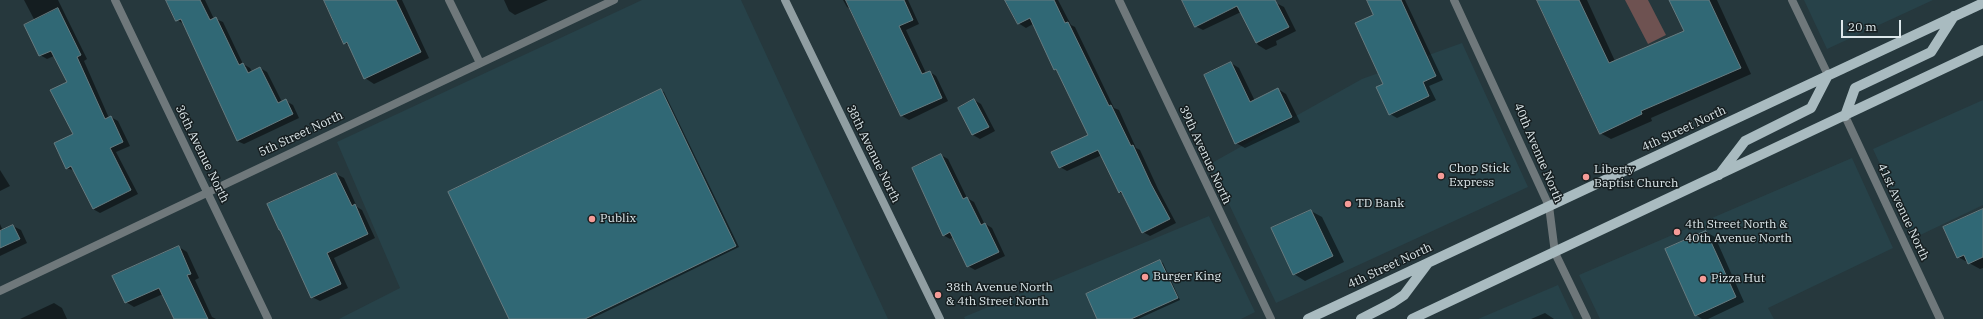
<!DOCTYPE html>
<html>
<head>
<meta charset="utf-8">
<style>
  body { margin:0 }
  #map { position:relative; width:1983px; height:319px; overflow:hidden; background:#26383d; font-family:"IBM Plex Serif",serif }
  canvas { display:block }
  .scale { position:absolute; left:1841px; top:20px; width:60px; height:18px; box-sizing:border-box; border:2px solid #dde8eb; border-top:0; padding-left:5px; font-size:12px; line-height:14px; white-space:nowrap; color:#dde8eb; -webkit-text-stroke:3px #161e20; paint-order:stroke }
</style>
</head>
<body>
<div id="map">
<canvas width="1983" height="319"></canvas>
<div class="scale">20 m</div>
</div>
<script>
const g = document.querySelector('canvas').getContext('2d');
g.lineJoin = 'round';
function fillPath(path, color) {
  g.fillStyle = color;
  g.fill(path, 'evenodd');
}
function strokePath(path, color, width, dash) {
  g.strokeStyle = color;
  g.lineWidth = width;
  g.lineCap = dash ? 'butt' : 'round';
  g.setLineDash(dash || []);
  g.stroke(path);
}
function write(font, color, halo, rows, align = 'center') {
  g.font = font + ' "IBM Plex Serif",serif';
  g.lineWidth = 3;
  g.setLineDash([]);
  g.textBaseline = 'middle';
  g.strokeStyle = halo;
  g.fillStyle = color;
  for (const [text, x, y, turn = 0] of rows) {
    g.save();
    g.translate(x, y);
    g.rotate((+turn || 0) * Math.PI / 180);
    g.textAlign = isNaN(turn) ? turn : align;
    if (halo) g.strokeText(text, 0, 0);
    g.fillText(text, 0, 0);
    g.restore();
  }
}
fillPath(new Path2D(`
  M 642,0 L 741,0 L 888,319 L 339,319 L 400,288 L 337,142 Z
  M 1804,0 L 1933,0 L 1827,49 Z
  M 1462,43 L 1528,187 L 1276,303 L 1210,164 L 1362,79 Z
  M 1983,100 L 1983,205 L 1914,238 L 1873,149 Z
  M 1852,158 L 1893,248 L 1768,308 L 1774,319 L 1600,319 L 1579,275 Z
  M 1209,216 L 1255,312 L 1241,319 L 965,319 L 964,317 Z
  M 1558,285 L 1574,319 L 1478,319 Z`), '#274249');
fillPath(new Path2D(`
  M 1625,0 L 1648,0 L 1666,35 L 1648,44 Z`), '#6e5251');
fillPath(new Path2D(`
  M 24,0 L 58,0 L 87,59 L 84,61 L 109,118 L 111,117 L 118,121 L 130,146 L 116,152 L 138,194 L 100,213 L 93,209 L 75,171 L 67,168 L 74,135 L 68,82 L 54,56 L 47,59 L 40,55 L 35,21 Z
  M 167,0 L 205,0 L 214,19 L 216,19 L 223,22 L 243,64 L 250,68 L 252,72 L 260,68 L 267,72 L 282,102 L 286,101 L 293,105 L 299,118 L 244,144 L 237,141 L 184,24 L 177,20 ZM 244,67 L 246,67 L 251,77 L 249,78 Z
  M 325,0 L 402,0 L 429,58 L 374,84 L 365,78 L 350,46 L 345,43 Z
  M 504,0 L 548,0 L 515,15 L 509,11 Z
  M 843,0 L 908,0 L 919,24 L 906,30 L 926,73 L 930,72 L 936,76 L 948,101 L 909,120 L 902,116 L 852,10 L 847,7 Z
  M 1010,0 L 1058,0 L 1071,25 L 1075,27 L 1114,108 L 1119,110 L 1136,148 L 1140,150 L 1158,189 L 1176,223 L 1150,236 L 1143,232 L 1124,195 L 1119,192 L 1102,155 L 1067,171 L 1060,167 L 1089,135 L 1033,24 L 1026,28 L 1018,23 Z
  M 1183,0 L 1256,0 L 1276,3 L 1284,7 L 1296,31 L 1276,41 L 1277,45 L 1266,50 L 1258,45 L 1241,12 L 1203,30 L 1195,26 Z
  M 1368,0 L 1405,0 L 1443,80 L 1429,86 L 1436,100 L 1397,118 L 1390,114 L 1375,15 Z
  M 1539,0 L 1587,0 L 1615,61 L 1685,32 L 1670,0 L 1717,0 L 1751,74 L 1651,118 L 1652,121 L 1611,139 L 1600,133 Z
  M 1231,63 L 1239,68 L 1255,101 L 1278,89 L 1286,94 L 1300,122 L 1245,148 L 1236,143 Z
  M 661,90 L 664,92 L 739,247 L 591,319 L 510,319 Z
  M 974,100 L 981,104 L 995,131 L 980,139 L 973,135 Z
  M 941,155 L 948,159 L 967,198 L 974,202 L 984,223 L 992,228 L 1005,256 L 975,270 L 968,266 L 954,237 L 950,239 L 943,235 Z
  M 0,170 L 10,186 L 0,191 Z
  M 336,174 L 344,178 L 357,207 L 362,210 L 375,238 L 334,258 L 348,288 L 320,301 L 312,297 L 282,231 Z
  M 1983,210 L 1983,268 L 1980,269 L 1958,257 Z
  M 1311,211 L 1322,217 L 1344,262 L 1305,281 L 1294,274 Z
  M 0,224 L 3,231 L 13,226 L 21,230 L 27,243 L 0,256 Z
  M 1706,232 L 1715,237 L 1744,302 L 1708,319 L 1702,319 L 1696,315 Z
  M 179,247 L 187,252 L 199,278 L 195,280 L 212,317 L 216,319 L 176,319 L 163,294 L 134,307 L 126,302 Z
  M 1160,261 L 1163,263 L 1180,300 L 1138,319 L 1098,319 Z
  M 54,303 L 62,308 L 67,319 L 20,319 Z
  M 1545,313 L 1554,319 L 1531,319 Z`), '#0007');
const building = new Path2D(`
  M 166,0 L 200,0 L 210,20 L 216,17 L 239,65 L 243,63 L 248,73 L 260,67 L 278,103 L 286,99 L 293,114 L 237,141 L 181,19 L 176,21 Z
  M 324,0 L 396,0 L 421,52 L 364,79 L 347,42 L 344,44 Z
  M 846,0 L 904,0 L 913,20 L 899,26 L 922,74 L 930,71 L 942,98 L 901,116 Z
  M 1005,0 L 1054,0 L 1065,23 L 1068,22 L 1109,106 L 1111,105 L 1131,146 L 1133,145 L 1151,184 L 1170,219 L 1142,233 L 1121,191 L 1119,193 L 1098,150 L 1059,168 L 1051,152 L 1088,135 L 1056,69 L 1054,70 L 1030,18 L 1018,24 Z
  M 1182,0 L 1275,0 L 1289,27 L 1256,43 L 1237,6 L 1195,27 Z
  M 1367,0 L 1401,0 L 1436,76 L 1423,82 L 1429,96 L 1389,115 L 1376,87 L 1383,84 L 1355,23 L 1373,15 Z
  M 1537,0 L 1579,0 L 1609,63 L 1684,31 L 1669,0 L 1709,0 L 1741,68 L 1641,111 L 1642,114 L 1600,134 Z
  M 58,8 L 81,55 L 77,57 L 105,119 L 111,116 L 123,142 L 110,148 L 131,190 L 93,209 L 71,166 L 66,169 L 54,143 L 73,134 L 50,90 L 67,82 L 51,51 L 39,56 L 24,25 Z
  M 1231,62 L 1250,102 L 1278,88 L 1292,117 L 1235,144 L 1204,75 Z
  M 661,89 L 736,246 L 585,319 L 509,319 L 448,192 Z
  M 974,99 L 989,127 L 972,135 L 958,108 Z
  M 941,154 L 963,199 L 967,197 L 981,225 L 985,223 L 999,252 L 967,267 L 950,232 L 943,236 L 912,168 Z
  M 336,173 L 352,206 L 355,204 L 368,234 L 327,253 L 341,284 L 311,298 L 280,230 L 279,230 L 267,204 Z
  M 1983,209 L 1983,257 L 1968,264 L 1964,255 L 1957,258 L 1943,227 Z
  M 1311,210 L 1333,256 L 1293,275 L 1271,228 Z
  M 13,225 L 20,239 L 0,248 L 0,231 Z
  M 1706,231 L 1736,297 L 1695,316 L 1665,249 Z
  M 179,246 L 191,274 L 187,275 L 208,319 L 174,319 L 159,288 L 125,303 L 112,276 Z
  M 1160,260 L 1178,298 L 1131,319 L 1097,319 L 1086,294 Z`);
fillPath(building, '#306875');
strokePath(building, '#667b80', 1);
strokePath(new Path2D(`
  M 115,0 L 268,319
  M 449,0 L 480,63
  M 1119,0 L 1271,319
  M 1454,0 L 1549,206 L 1555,253 L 1587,319
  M 1792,0 L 1828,75
  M 1845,116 L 1940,319
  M 0,291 L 614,0`), '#6f787b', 8);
strokePath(new Path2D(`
  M 785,0 L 940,319`), '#909ea2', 8);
strokePath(new Path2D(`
  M 1845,116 L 1855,88 L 1931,52 L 1954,16
  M 1719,175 L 1745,141 L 1811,108 L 1828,75
  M 1308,319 L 1983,3
  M 1361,319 L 1392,303 L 1404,295 L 1428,263
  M 1412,319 L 1983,50`), '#a9bbc0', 10);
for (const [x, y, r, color] of [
  [1441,176,4,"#f59b97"],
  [1586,177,4,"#f59b97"],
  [1348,204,4,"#f59b97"],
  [592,219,4,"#f59b97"],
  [1677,232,4,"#f59b97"],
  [1145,277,4,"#f59b97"],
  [1703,279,4,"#f59b97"],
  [938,295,4,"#f59b97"]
]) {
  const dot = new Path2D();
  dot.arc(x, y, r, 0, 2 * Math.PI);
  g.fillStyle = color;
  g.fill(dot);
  strokePath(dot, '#161e20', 1.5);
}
write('12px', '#dde8eb', '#161e20', [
  ["4th Street North",1684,129,-25],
  ["5th Street North",301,134,-25],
  ["40th Avenue North",1538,153,67],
  ["36th Avenue North",202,154,64],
  ["38th Avenue North",873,154,64],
  ["39th Avenue North",1205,155,65],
  ["41st Avenue North",1903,212,65],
  ["4th Street North",1390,266,-25]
]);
write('12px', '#dde8eb', '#161e20', [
  ["Chop Stick",1449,169],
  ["Express",1449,183],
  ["Liberty",1594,170],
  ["Baptist Church",1594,184],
  ["TD Bank",1356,204],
  ["Publix",600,219],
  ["4th Street North &",1685,225],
  ["40th Avenue North",1685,239],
  ["Burger King",1153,277],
  ["Pizza Hut",1711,279],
  ["38th Avenue North",946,288],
  ["& 4th Street North",946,302]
], 'left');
</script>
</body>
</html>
